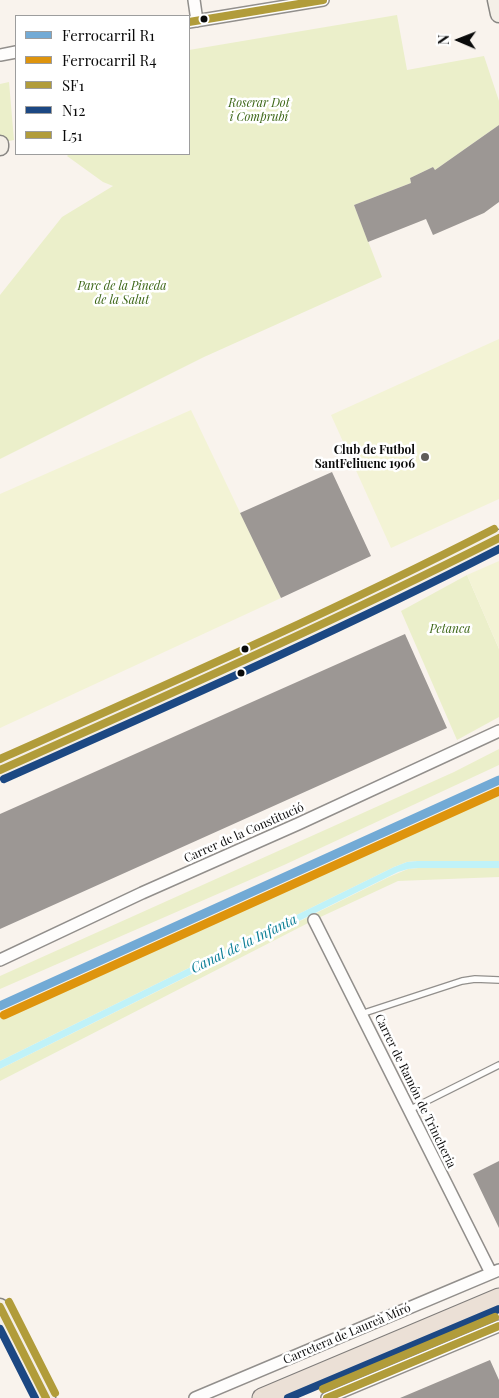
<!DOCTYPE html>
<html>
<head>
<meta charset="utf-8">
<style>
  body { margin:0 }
  #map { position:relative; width:499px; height:1398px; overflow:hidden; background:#f9f3ed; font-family:"Playfair Display",serif }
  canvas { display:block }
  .legend { position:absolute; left:15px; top:15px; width:175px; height:140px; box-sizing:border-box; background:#fff; border:1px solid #9d9d9d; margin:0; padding:6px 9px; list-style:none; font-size:15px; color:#0a0a0a }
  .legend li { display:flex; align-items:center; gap:10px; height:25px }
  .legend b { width:25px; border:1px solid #9d9d9d }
  .north { position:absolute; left:434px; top:15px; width:50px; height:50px; -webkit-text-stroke:4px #fff; paint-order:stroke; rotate:271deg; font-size:14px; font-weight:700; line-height:20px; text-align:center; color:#0a0a0a }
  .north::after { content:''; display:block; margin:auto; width:18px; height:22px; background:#0a0a0a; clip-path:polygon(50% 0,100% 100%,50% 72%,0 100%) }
</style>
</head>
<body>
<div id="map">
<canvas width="499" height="1398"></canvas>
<ul class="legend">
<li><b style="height:6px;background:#72aad5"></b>Ferrocarril R1</li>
<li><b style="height:6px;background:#de940d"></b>Ferrocarril R4</li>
<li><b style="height:6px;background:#b19c3a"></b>SF1</li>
<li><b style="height:6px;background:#1c4883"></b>N12</li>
<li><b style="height:6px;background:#b19c3a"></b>L51</li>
</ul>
<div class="north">N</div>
</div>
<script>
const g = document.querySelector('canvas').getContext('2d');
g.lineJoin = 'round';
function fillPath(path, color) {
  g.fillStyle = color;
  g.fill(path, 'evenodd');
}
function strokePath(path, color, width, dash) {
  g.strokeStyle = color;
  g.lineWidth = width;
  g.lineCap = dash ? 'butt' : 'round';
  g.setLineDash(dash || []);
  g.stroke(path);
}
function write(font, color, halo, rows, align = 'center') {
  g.font = font + ' "Playfair Display",serif';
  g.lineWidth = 5;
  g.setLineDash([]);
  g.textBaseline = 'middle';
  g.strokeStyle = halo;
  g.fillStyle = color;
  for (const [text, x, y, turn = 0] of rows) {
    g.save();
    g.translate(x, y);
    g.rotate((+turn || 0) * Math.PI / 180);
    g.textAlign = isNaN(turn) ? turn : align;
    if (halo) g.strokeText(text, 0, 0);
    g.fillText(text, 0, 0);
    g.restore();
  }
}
fillPath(new Path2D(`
  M 397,15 L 407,70 L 484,56 L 499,101 L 499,125 L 435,170 L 433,167 L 410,178 L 411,183 L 354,205 L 382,277 L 204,357 L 0,459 L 0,295 L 62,217 L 113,186 L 103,182 L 67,156 L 69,154 L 189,154 L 189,50 Z
  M 9,82 L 14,140 L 0,143 L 0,84 Z
  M 467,575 L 499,649 L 499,717 L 457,740 L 401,611 Z
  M 499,749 L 499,765 L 284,865 L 0,989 L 0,976 L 454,772 Z
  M 499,792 L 499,861 L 417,861 L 407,862 L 394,867 L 0,1061 L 0,1014 L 375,849 Z
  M 418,868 L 499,868 L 499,877 L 398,881 L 314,920 L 0,1081 L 0,1069 L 389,877 L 408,869 Z`), '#ebefca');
fillPath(new Path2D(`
  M 499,339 L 499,499 L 391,548 L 331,415 Z
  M 191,410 L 281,598 L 0,728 L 0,494 Z
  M 499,561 L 499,649 L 467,575 Z`), '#f3f3d5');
fillPath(new Path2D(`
  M 417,861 L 499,861 L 499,868 L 418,868 L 408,869 L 398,872 L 0,1069 L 0,1061 L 394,867 L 407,862 Z`), '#c0f2f8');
fillPath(new Path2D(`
  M 499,125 L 499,202 L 484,213 L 433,235 L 426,219 L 368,242 L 354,205 L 411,183 L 410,178 L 433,167 L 435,170 Z
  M 332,472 L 371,556 L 281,598 L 240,513 Z
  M 405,634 L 447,728 L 0,929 L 0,814 Z
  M 499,1161 L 499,1228 L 473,1174 Z
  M 490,1360 L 499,1380 L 499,1398 L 400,1398 Z`), '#9c9794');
const lane = new Path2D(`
  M 361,1014 L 462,981 L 475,979 L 499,980
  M 409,1110 L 499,1065`);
const street = new Path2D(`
  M 194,0 L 197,21
  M 189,22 L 323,0
  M 0,55 L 16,52
  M 314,920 L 491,1273
  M 0,960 L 142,893 L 298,824 L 499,731
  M 195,1398 L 499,1270
  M 327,1398 L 499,1326`);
const secondary = new Path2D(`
  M 496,0 L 499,14
  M 0,147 L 0,144
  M 0,770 C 167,695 336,623 499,538
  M 0,1307 L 47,1398`);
const primary = new Path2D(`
  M 262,1398 L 499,1298`);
strokePath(lane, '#928f8c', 8);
strokePath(street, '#928f8c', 14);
strokePath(secondary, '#888683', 19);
strokePath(primary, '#7f7c7a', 21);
strokePath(lane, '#fefdfc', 5.5);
strokePath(street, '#fefdfc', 11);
strokePath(secondary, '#f4efe7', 16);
strokePath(primary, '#ebe0d6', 19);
strokePath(new Path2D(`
  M 189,22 L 323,0
  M 0,770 C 168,695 335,621 499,538
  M 0,1307 L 46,1398
  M 327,1398 L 499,1326`), '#b19c3a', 8);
strokePath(new Path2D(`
  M 4,779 C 170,705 337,632 499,549
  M 0,1329 L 35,1398
  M 288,1398 L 499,1309`), '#1c4883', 8);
strokePath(new Path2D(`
  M 0,759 C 166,685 332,612 494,529
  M 9,1302 L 55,1393
  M 323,1389 L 495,1317`), '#b19c3a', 8);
strokePath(new Path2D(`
  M 0,1006 L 499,780`), '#72aad5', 9);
strokePath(new Path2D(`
  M 4,1015 L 499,791`), '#de940d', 9);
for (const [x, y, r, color] of [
  [204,19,4.5,"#0a0a0a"],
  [425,457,5,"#5e5c59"],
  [245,649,4.5,"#0a0a0a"],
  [241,673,4.5,"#0a0a0a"]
]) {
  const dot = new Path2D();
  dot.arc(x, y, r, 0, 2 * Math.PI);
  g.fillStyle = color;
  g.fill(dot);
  strokePath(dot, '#fff', 2);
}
write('italic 12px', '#3c6616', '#fff', [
  ["Roserar Dot",259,103],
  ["i Comprubí",259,117],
  ["Parc de la Pineda",122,286],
  ["de la Salut",122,300],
  ["Petanca",450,629]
]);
write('bold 12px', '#0a0a0a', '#fff', [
  ["Club de Futbol",415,450],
  ["SantFeliuenc 1906",415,464]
], 'right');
write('12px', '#0a0a0a', '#fff', [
  ["Carrer de la Constitució",244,833,-24],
  ["Carrer de Ramón de Trincheria",415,1091,64],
  ["Carretera de Laureà Miró",347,1334,-23]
]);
write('italic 14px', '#0b7e96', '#fff', [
  ["Canal de la Infanta",244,944,-26]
]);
</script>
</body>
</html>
